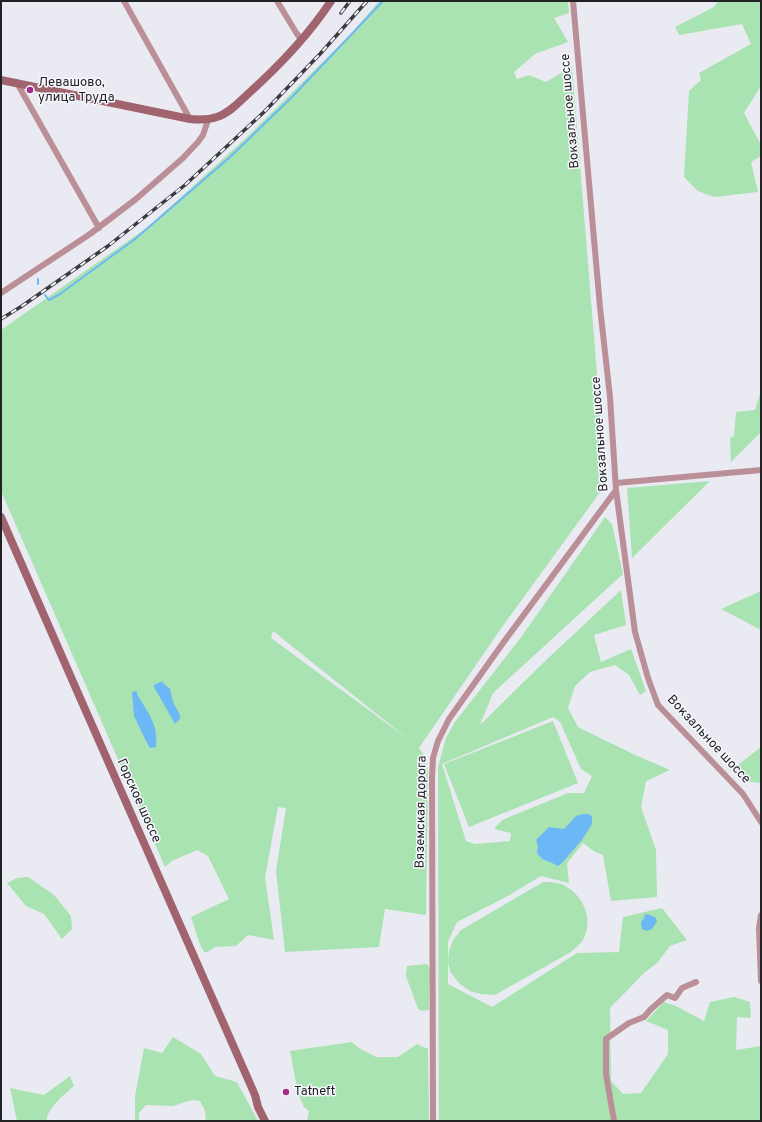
<!DOCTYPE html>
<html>
<head>
<meta charset="utf-8">
<style>
  body { margin:0 }
  #map { position:relative; width:762px; height:1122px; overflow:hidden; background:#eaeaf2; font-family:Overpass,sans-serif }
  canvas { display:block }
  .frame { position:absolute; inset:0; border:2px solid #222225; pointer-events:none }
</style>
</head>
<body>
<div id="map">
<canvas width="762" height="1122"></canvas>
<div class="frame"></div>
</div>
<script>
const g = document.querySelector('canvas').getContext('2d');
g.lineJoin = 'round';
function fillPath(path, color) {
  g.fillStyle = color;
  g.fill(path, 'evenodd');
}
function strokePath(path, color, width, dash) {
  g.strokeStyle = color;
  g.lineWidth = width;
  g.lineCap = dash ? 'butt' : 'round';
  g.setLineDash(dash || []);
  g.stroke(path);
}
function write(font, color, halo, rows, align = 'center') {
  g.font = font + ' Overpass,sans-serif';
  g.lineWidth = 3;
  g.setLineDash([]);
  g.textBaseline = 'middle';
  g.strokeStyle = halo;
  g.fillStyle = color;
  for (const [text, x, y, turn = 0] of rows) {
    g.save();
    g.translate(x, y);
    g.rotate((+turn || 0) * Math.PI / 180);
    g.textAlign = isNaN(turn) ? turn : align;
    if (halo) g.strokeText(text, 0, 0);
    g.fillText(text, 0, 0);
    g.restore();
  }
}
fillPath(new Path2D(`
  M 379,1 L 568,1 L 569,13 L 554,18 L 568,42 L 535,54 L 514,72 L 517,79 L 529,75 L 546,82 L 572,67 L 606,484 L 502,627 L 419,748 L 425,757 L 428,772 L 426,915 L 385,909 L 379,947 L 285,952 L 276,871 L 286,808 L 278,807 L 265,877 L 274,940 L 248,935 L 236,946 L 215,947 L 208,952 L 204,952 L 199,942 L 191,917 L 229,899 L 208,856 L 197,850 L 172,861 L 165,867 L 1,491 L 1,330 L 148,227 L 247,137 L 351,34 ZM 273,631 L 408,739 L 271,638 Z
  M 718,1 L 761,1 L 761,86 L 744,113 L 761,145 L 761,156 L 751,162 L 758,192 L 714,197 L 698,191 L 684,177 L 689,91 L 701,80 L 699,73 L 751,44 L 742,24 L 679,35 L 675,27 L 714,7 Z
  M 760,393 L 761,432 L 731,462 L 730,438 L 734,436 L 736,412 L 755,410 Z
  M 710,481 L 632,558 L 627,488 Z
  M 605,517 L 612,524 L 623,574 L 493,693 L 480,725 L 543,663 L 621,590 L 626,625 L 594,635 L 601,662 L 631,649 L 646,691 L 640,695 L 629,675 L 615,665 L 590,672 L 575,686 L 568,708 L 578,727 L 633,754 L 670,770 L 646,781 L 641,807 L 656,850 L 657,897 L 611,901 L 603,855 L 595,852 L 583,843 L 567,863 L 569,883 L 541,876 L 508,896 L 457,922 L 448,942 L 448,984 L 492,1007 L 577,953 L 619,952 L 623,917 L 662,908 L 687,940 L 670,946 L 657,963 L 644,973 L 610,1008 L 611,1081 L 623,1094 L 641,1093 L 668,1054 L 668,1030 L 646,1021 L 664,1002 L 676,1006 L 704,1021 L 710,1002 L 734,997 L 750,1002 L 751,1018 L 737,1017 L 736,1050 L 761,1046 L 761,1121 L 439,1121 L 438,767 L 446,738 L 455,722 L 522,636 ZM 553,717 L 560,722 L 581,769 L 592,776 L 584,793 L 568,793 L 502,820 L 494,829 L 511,833 L 510,841 L 475,844 L 466,841 L 442,764 Z
  M 761,591 L 761,630 L 721,609 Z
  M 553,721 L 578,783 L 469,827 L 444,764 Z
  M 761,747 L 761,783 L 744,781 L 738,765 Z
  M 28,877 L 54,895 L 71,916 L 72,929 L 62,939 L 44,914 L 26,906 L 7,883 L 17,878 Z
  M 543,882 C 551,882 560,882 567,887 C 584,897 593,920 584,938 C 581,944 575,948 571,952 L 495,995 L 481,994 L 470,991 L 460,984 L 451,973 L 448,963 L 449,951 L 453,940 L 461,930 Z
  M 427,964 L 430,969 L 429,1010 L 422,1011 L 418,1009 L 406,976 L 407,966 Z
  M 173,1037 L 201,1054 L 215,1076 L 237,1082 L 258,1121 L 206,1121 L 205,1111 L 200,1101 L 192,1100 L 173,1106 L 146,1105 L 139,1113 L 139,1121 L 135,1121 L 135,1096 L 144,1048 L 162,1053 Z
  M 352,1042 L 359,1048 L 376,1057 L 398,1057 L 417,1044 L 428,1049 L 429,1121 L 307,1121 L 309,1111 L 304,1107 L 298,1093 L 290,1051 Z
  M 70,1076 L 74,1086 C 63,1096 49,1106 46,1121 L 17,1121 L 10,1088 L 44,1095 Z`), '#a9e3b1');
fillPath(new Path2D(`
  M 162,681 L 164,684 L 170,689 L 173,702 L 180,715 L 180,719 L 175,724 L 154,687 L 154,685 Z
  M 137,691 L 137,694 C 147,712 159,724 156,747 L 150,748 L 145,739 L 134,716 L 132,692 Z
  M 583,814 L 589,814 L 592,817 L 592,824 L 582,840 L 562,863 L 558,866 L 550,862 L 542,859 L 537,853 L 538,846 L 536,840 L 549,827 L 564,829 L 576,816 Z
  M 645,914 L 650,915 L 656,918 L 657,921 L 652,929 L 647,931 L 642,929 L 641,922 L 644,918 Z`), '#6cb8f7');
strokePath(new Path2D(`
  M 38,279 L 38,284
  M 45,295 L 49,300 L 60,294 L 135,239 L 230,157 L 292,97 L 383,1`), '#6cb8f7', 2);
strokePath(new Path2D(`
  M 124,1 L 190,119
  M 277,1 L 297,34 L 302,40
  M 573,1 L 600,307 L 610,397 L 616,490 L 635,632 L 648,678 L 658,705 L 743,794 L 761,822
  M 17,83 L 99,228
  M 1,293 L 90,234 L 136,199 L 183,158 L 198,142 L 203,135 L 208,120
  M 616,483 L 761,470
  M 761,915 L 759,928 L 761,981
  M 433,1121 L 432,778 L 433,758 L 435,751 L 438,741 L 449,719 L 503,643 L 616,490
  M 614,1121 L 606,1074 L 606,1039 L 629,1023 L 644,1017 L 651,1009 L 667,995 L 675,998 L 682,988 L 696,982`), '#bb8f97', 6);
strokePath(new Path2D(`
  M 1,80 L 190,119 C 200,120 208,120 217,117 C 230,113 240,101 249,93 C 280,65 308,36 331,1
  M 1,517 L 81,700 L 255,1095 L 258,1107 L 265,1121`), '#a1636e', 8);
const rail = new Path2D(`
  M 341,13 L 350,1
  M 1,319 L 22,306 L 108,246 L 185,185 L 264,112 L 320,54 L 367,1`);
strokePath(rail, '#3b3b3f', 3.5);
strokePath(rail, '#f7f8fe', 2, [6]);
for (const [x, y, r, color] of [
  [30,90,4,"#a32e87"],
  [286,1092,4,"#a32e87"]
]) {
  const dot = new Path2D();
  dot.arc(x, y, r, 0, 2 * Math.PI);
  g.fillStyle = color;
  g.fill(dot);
  strokePath(dot, '#f7f8fe', 1.5);
}
write('13px', '#222225', '#f7f8fe', [
  ["Левашово,",38,83],
  ["улица Труда",38,98],
  ["Tatneft",294,1092]
], 'left');
write('13px', '#222225', '#f7f8fe', [
  ["Вокзальное шоссе",571,111,-95],
  ["Вокзальное шоссе",601,434,-94],
  ["Вокзальное шоссе",708,740,47],
  ["Горское шоссе",138,801,66],
  ["Вяземская дорога",422,812,-89]
]);
</script>
</body>
</html>
